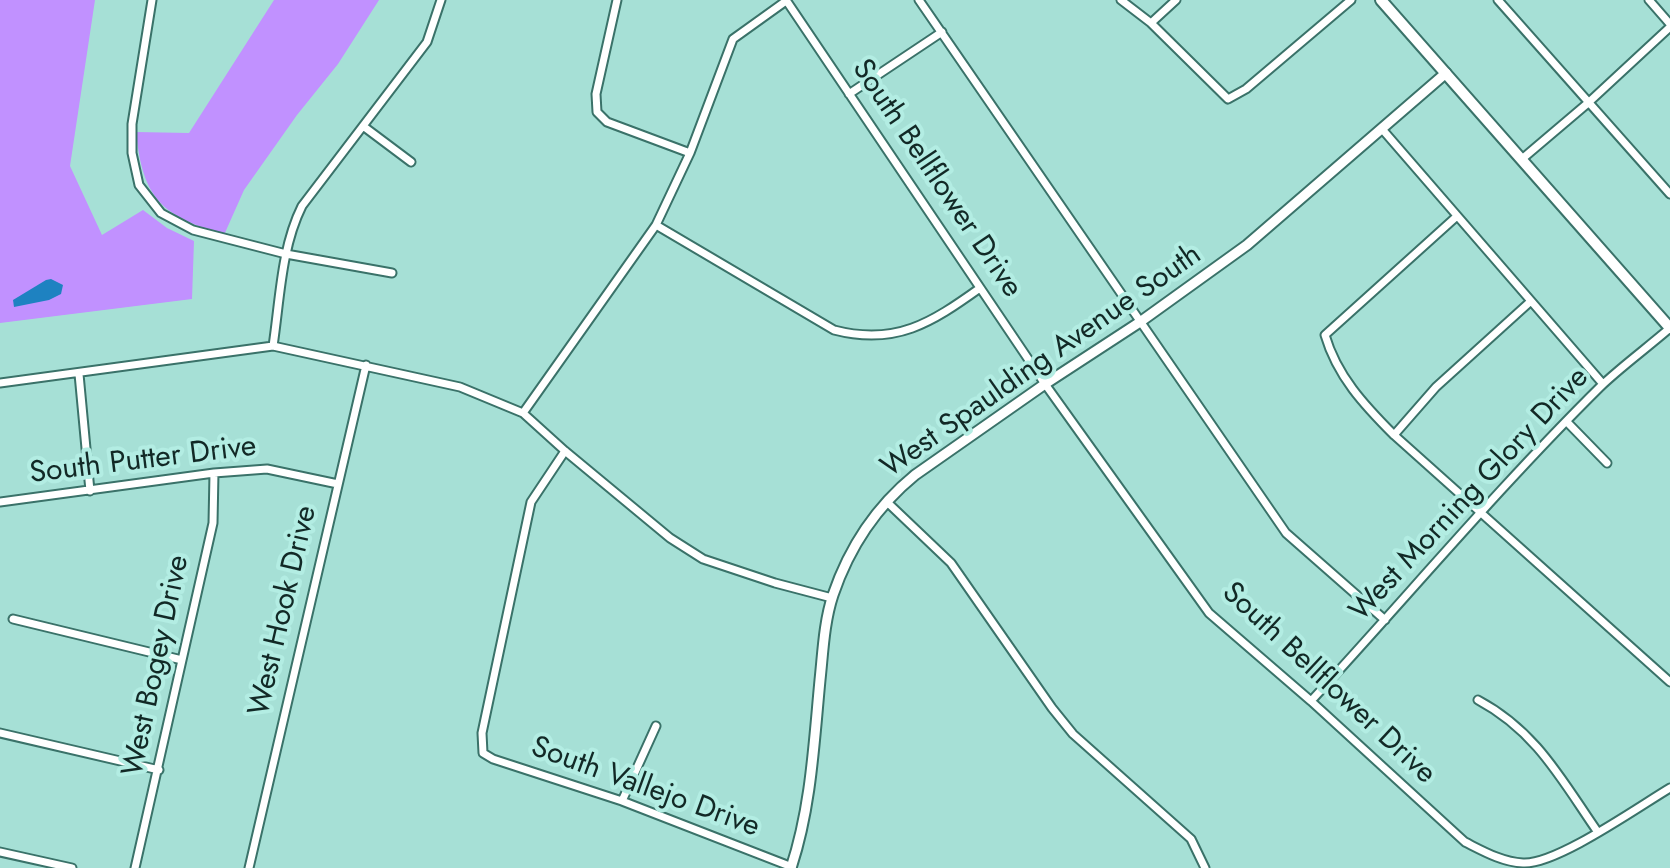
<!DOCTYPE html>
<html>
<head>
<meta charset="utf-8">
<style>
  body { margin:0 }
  canvas { display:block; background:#a6e0d6 }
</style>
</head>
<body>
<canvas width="1670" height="868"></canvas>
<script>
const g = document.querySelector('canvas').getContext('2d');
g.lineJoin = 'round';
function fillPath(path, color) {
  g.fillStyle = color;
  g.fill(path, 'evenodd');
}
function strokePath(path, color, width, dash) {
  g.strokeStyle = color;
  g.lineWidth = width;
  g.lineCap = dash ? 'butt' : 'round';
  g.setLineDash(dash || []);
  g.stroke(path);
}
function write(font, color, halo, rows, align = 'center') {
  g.font = font + ' Jost,sans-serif';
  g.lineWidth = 8;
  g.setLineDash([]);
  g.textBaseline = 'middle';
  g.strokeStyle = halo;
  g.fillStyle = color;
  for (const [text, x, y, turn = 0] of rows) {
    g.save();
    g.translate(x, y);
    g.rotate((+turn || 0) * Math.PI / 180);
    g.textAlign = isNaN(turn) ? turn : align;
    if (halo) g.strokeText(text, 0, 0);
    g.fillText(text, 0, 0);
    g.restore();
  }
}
fillPath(new Path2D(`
  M 0,0 L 95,0 L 70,166 L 102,235 L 143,210 L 167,228 L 194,241 L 192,299 L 0,323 Z
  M 274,0 L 379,0 L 338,64 L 297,115 L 244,190 L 224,235 C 161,215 143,199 136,132 L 189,133 Z`), '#c191ff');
fillPath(new Path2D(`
  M 51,279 L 63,285 L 61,294 L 49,300 L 14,307 L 13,300 L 46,280 Z`), '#1e82c1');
const minor = new Path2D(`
  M 152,0 L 132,124 L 132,153 L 139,185 L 161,213 L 193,230 L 286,254 L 392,273
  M 617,0 L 596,94 L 597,112 L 607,122 L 690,153
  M 786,0 L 1045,384 L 1209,613 L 1311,701 L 1465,842 C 1483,851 1502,862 1523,863 C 1556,865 1638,807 1670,788
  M 919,0 L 1286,533 L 1385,620
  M 1121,0 L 1151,23 L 1228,99 L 1246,89 L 1351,0
  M 1498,0 L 1670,194
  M 1649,0 L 1670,24
  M 1151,23 L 1176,0
  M 849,94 L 942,32
  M 363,126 L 411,162
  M 1382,129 L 1603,384
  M 1522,159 L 1588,103 L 1670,27
  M 1456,217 L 1325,335 C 1337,376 1364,405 1394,435 L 1670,682
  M 656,225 L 834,330 C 896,346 931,323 980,288
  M 273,346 C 280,300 281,248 302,206 L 427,42 L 441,0
  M 79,374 L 90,491
  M 0,383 L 273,346 L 460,387 L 523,413 L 565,451 L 670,538 L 703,559 L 775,583 L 832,598
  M 523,413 L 656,225 L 690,153 L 733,39 L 786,1
  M 1567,422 L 1607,463
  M 1394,435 L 1436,387 L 1531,301
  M 565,451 L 531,502 L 482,733 L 483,753 L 493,759 L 622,801 L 792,867
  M 0,502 L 214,473 L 267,469 L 338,484
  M 887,502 L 951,563 L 1052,708 L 1073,734 L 1191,839 L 1205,868
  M 13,619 L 182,660
  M 1478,700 C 1536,731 1561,779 1597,831
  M 1311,701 C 1407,597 1499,487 1600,387 C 1622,366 1647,348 1670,328
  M 0,733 L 159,770
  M 622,801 L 656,726
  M 0,852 L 72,868
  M 135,868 L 213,523 L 214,473
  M 249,868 L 366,365`);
const tertiary = new Path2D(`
  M 791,868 C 811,808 814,743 820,680 C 823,652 824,622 833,595 C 849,548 877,506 915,475 L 1045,384 L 1140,322 L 1247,245 L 1446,73`);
const secondary = new Path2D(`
  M 1381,0 L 1670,328`);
strokePath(minor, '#3a7269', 11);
strokePath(tertiary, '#3a7269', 13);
strokePath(secondary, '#3a7269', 14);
strokePath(minor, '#fff', 7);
strokePath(tertiary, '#fff', 9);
strokePath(secondary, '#fff', 10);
write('30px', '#122926', '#b3ede3', [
  ["South Bellflower Drive",936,179,56],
  ["West Spaulding Avenue South",1042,362,-35],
  ["South Putter Drive",143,461,-7],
  ["West Morning Glory Drive",1470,495,-47],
  ["West Hook Drive",284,611,-77],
  ["West Bogey Drive",157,666,-78],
  ["South Bellflower Drive",1328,684,43],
  ["South Vallejo Drive",645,788,20]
]);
</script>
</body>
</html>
